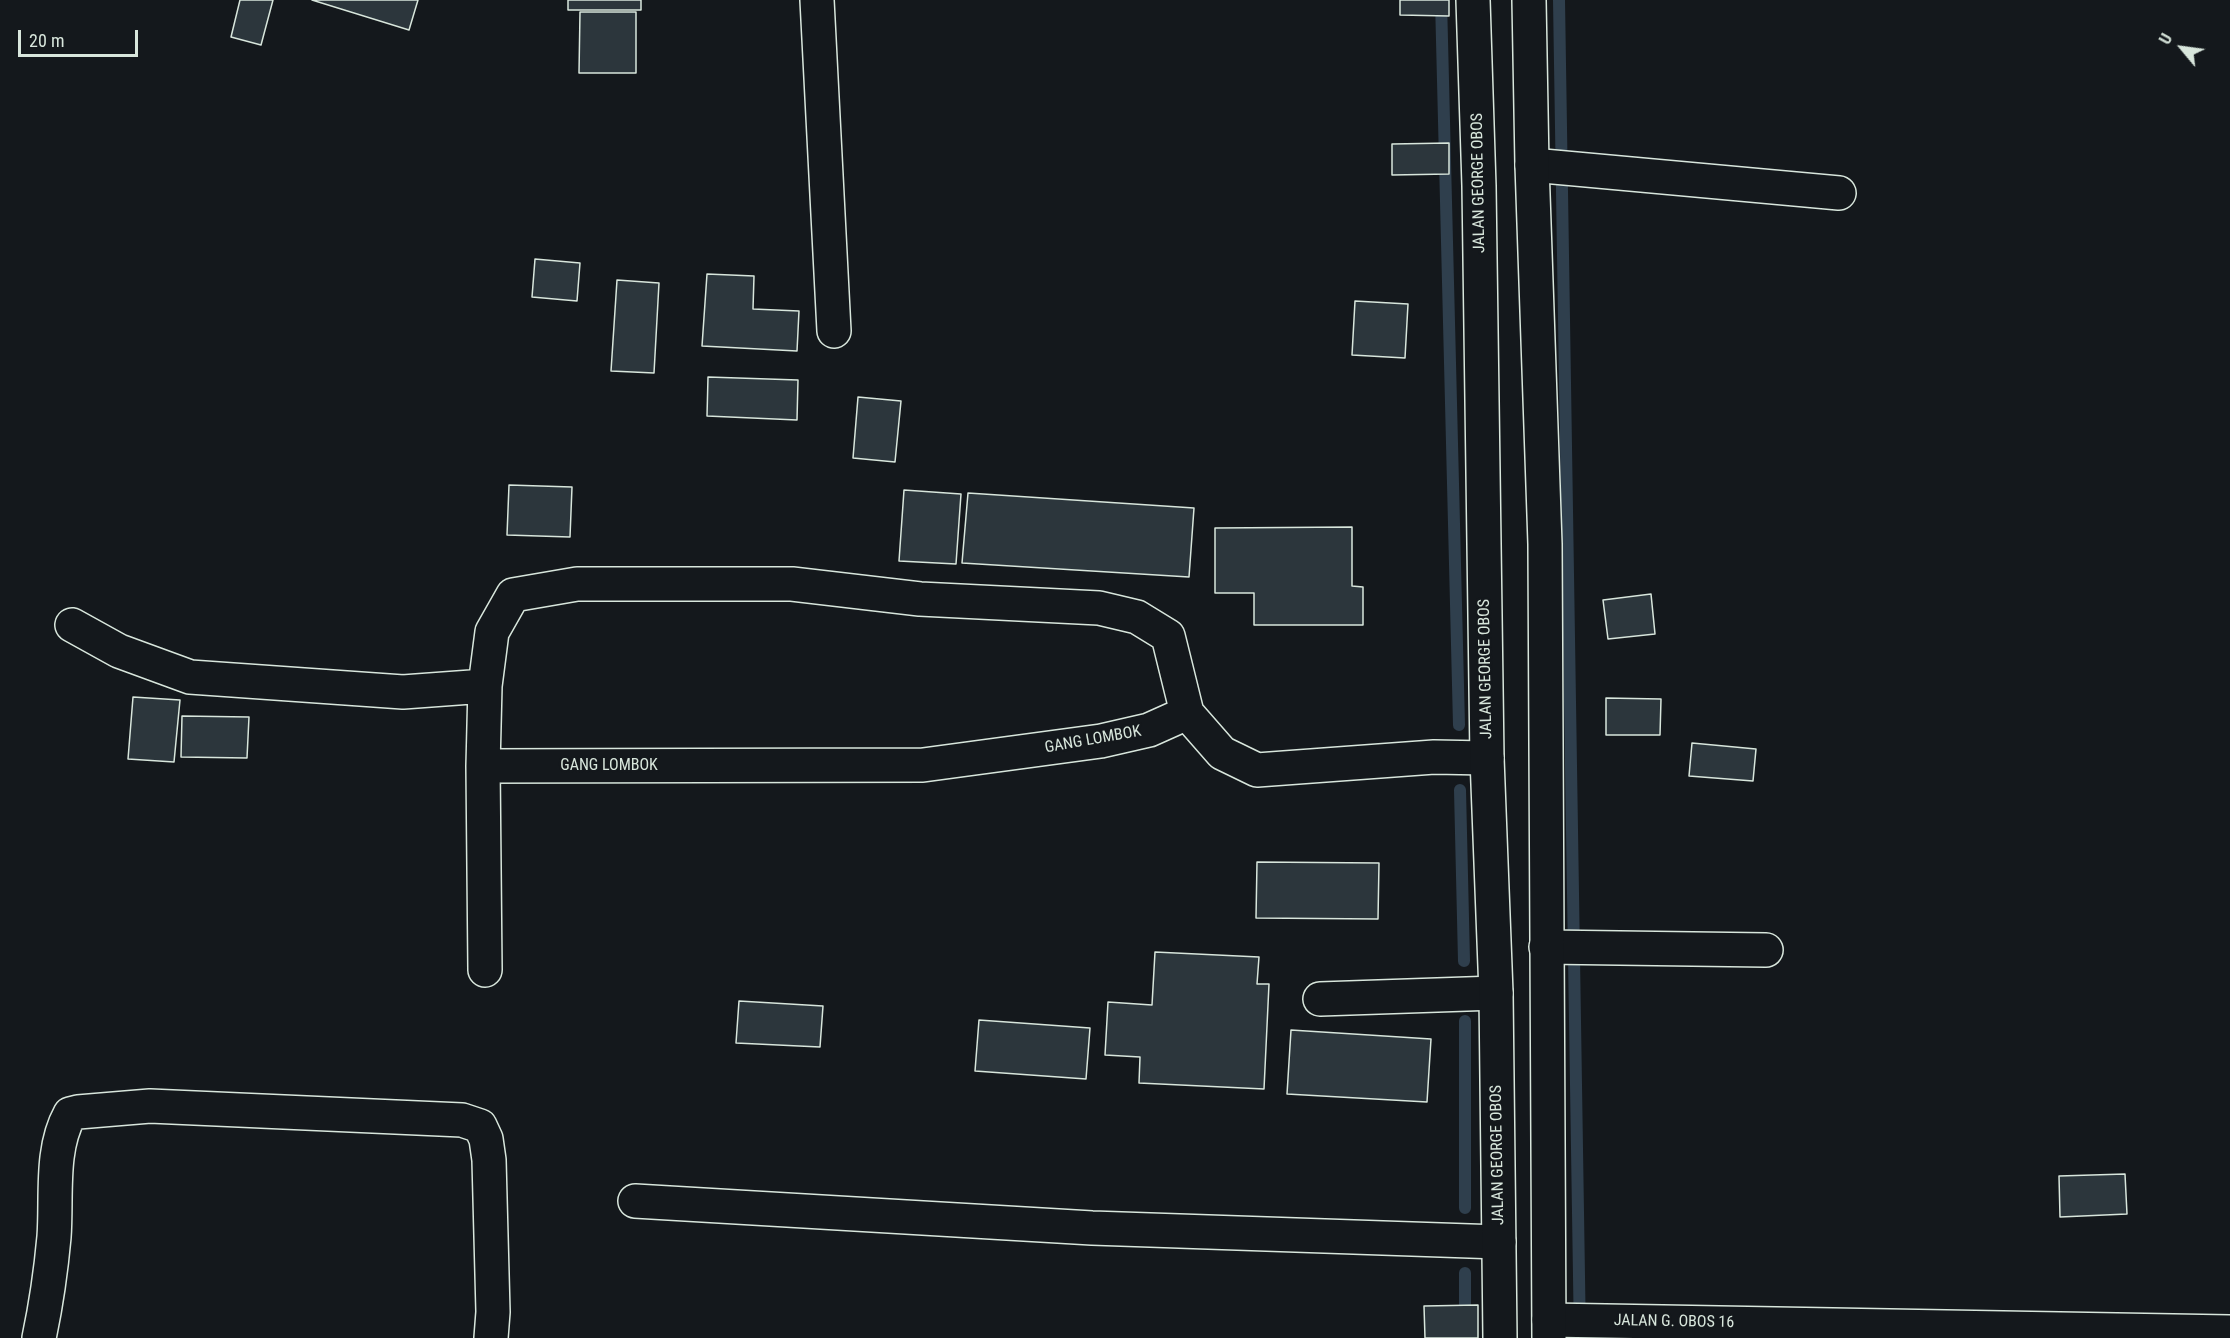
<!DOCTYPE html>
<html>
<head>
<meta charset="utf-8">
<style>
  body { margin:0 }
  #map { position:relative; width:2230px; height:1338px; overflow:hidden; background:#14181c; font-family:"Roboto Condensed",sans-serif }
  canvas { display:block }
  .north { position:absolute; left:2152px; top:18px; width:60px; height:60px; -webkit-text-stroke:4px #14181c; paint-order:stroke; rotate:299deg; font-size:16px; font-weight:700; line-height:24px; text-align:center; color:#d8e6dc }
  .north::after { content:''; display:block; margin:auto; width:21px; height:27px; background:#d8e6dc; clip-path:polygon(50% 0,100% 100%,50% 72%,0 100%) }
  .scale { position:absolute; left:18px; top:30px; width:120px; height:27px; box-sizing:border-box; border:3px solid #d8e6dc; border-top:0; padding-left:8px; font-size:18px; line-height:21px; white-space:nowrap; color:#d8e6dc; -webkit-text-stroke:4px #14181c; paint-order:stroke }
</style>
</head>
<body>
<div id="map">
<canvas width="2230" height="1338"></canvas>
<div class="north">U</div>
<div class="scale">20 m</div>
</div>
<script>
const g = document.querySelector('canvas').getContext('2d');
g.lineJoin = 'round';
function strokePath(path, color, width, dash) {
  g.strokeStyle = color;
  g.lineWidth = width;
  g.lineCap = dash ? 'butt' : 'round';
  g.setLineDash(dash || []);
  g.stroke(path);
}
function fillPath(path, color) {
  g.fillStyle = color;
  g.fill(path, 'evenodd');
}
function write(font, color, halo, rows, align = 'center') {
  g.font = font + ' "Roboto Condensed",sans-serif';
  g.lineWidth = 4.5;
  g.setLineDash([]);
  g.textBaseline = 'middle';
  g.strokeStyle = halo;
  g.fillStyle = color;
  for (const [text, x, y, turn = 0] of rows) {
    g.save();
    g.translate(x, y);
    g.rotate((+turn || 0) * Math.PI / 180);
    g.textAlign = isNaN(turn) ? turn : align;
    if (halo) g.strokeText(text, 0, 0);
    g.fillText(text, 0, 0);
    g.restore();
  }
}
strokePath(new Path2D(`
  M 1441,0 L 1459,725
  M 1559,0 L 1580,1338
  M 1460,790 L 1464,961
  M 1465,1208 L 1465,1021
  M 1465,1338 L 1465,1273`), '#2f3f4d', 12);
const building = new Path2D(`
  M 240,0 L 273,0 L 261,45 L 231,37 Z
  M 312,0 L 418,0 L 409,30 Z
  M 568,0 L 641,0 L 641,10 L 568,10 Z
  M 1400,0 L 1449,0 L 1449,16 L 1400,15 Z
  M 580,12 L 636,12 L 636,73 L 579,73 Z
  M 1449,143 L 1449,174 L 1392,175 L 1392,144 Z
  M 535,259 L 580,263 L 577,301 L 532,297 Z
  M 707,274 L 754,276 L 753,309 L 799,311 L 797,351 L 702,346 Z
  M 617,280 L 659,283 L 654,373 L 611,371 Z
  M 1355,301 L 1408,304 L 1405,358 L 1352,355 Z
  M 708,377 L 798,380 L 797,420 L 707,416 Z
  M 858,397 L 901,401 L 895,462 L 853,458 Z
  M 509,485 L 572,487 L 570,537 L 507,535 Z
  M 904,490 L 961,494 L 956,564 L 899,561 Z
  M 968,493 L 1194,508 L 1189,577 L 962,563 Z
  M 1352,527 L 1352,586 L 1363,587 L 1363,625 L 1254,625 L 1254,593 L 1215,593 L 1215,528 Z
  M 1651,594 L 1655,634 L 1608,639 L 1603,600 Z
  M 133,697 L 180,700 L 174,762 L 128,759 Z
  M 1606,698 L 1661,699 L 1660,735 L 1606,735 Z
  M 182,716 L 249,717 L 247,758 L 181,757 Z
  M 1692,743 L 1756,749 L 1753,781 L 1689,776 Z
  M 1257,862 L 1379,863 L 1378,919 L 1256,918 Z
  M 1155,952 L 1259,957 L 1257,984 L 1269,984 L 1264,1089 L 1139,1083 L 1140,1057 L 1105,1055 L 1108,1002 L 1152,1005 Z
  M 739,1001 L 823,1006 L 820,1047 L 736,1043 Z
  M 979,1020 L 1090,1028 L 1086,1079 L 975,1071 Z
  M 1291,1030 L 1431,1039 L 1427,1102 L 1287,1094 Z
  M 2125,1174 L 2127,1214 L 2060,1217 L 2059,1176 Z
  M 1478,1305 L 1478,1338 L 1425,1338 L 1424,1306 Z`);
fillPath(building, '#2c363c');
strokePath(building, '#d8e6dc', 1.5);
const minor = new Path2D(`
  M 817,0 L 834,331
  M 1532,165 L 1839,193
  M 72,625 L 119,651 L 190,677 L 403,692 L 485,686
  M 1187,713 L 1149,730 L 1101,741 L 923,765 L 483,766 L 485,686 L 492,632 L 513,595 L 577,584 L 792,584 L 920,599 L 1099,608 L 1137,617 L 1168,636 L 1187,713 L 1222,753 L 1257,770 L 1434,757 L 1487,758
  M 483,766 L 485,970
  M 1546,947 L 1766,950
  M 1320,999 L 1496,993
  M 635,1201 L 1092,1228 L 1499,1242
  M 1549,1320 L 2230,1332
  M 39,1338 C 46,1305 51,1270 54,1237 C 57,1197 50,1150 70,1114 L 78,1112 L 150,1106 L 462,1120 L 480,1126 L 486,1139 L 489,1160 L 493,1312 L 491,1338`);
const major = new Path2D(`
  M 1473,0 L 1479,186 L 1487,758 L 1496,993 L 1500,1338
  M 1529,0 L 1532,165 L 1545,544 L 1549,1338`);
strokePath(minor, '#d8e6dc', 36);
strokePath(major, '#d8e6dc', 36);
strokePath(minor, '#14181c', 33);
strokePath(major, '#14181c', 33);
write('16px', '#d8e6dc', '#14181c', [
  ["JALAN GEORGE OBOS",1479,183,-91],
  ["JALAN GEORGE OBOS",1486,669,-91],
  ["GANG LOMBOK",1093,740,-10],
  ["GANG LOMBOK",609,766],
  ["JALAN GEORGE OBOS",1498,1155,-91],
  ["JALAN G. OBOS 16",1674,1322,1]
]);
</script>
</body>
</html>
